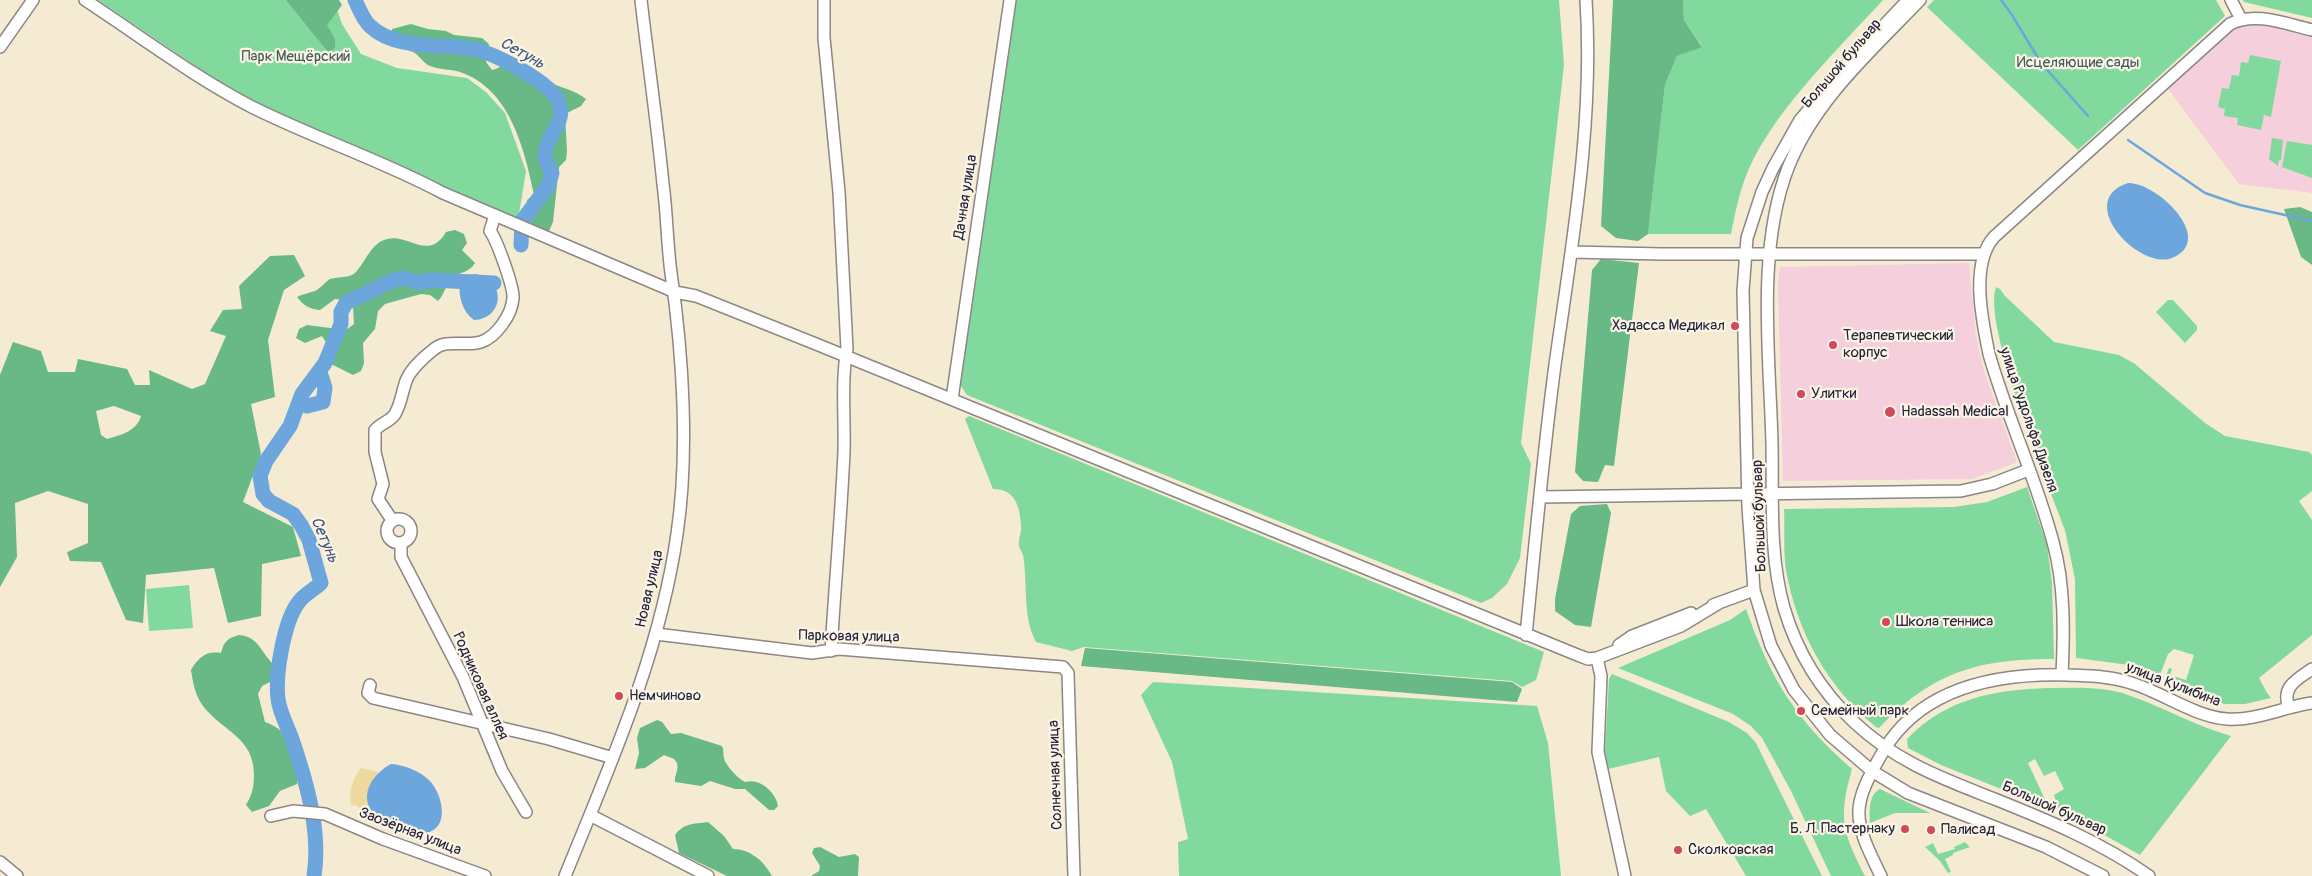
<!DOCTYPE html>
<html>
<head>
<meta charset="utf-8">
<style>
  body { margin:0 }
  canvas { display:block; background:#f5ebd2 }
</style>
</head>
<body>
<canvas width="2312" height="876"></canvas>
<script>
const g = document.querySelector('canvas').getContext('2d');
g.lineJoin = 'round';
function fillPath(path, color) {
  g.fillStyle = color;
  g.fill(path, 'evenodd');
}
function strokePath(path, color, width, dash) {
  g.strokeStyle = color;
  g.lineWidth = width;
  g.lineCap = dash ? 'butt' : 'round';
  g.setLineDash(dash || []);
  g.stroke(path);
}
function write(font, color, halo, rows, align = 'center') {
  g.font = font + ' Pangolin,sans-serif';
  g.lineWidth = 4.5;
  g.setLineDash([]);
  g.textBaseline = 'middle';
  g.strokeStyle = halo;
  g.fillStyle = color;
  for (const [text, x, y, turn = 0] of rows) {
    g.save();
    g.translate(x, y);
    g.rotate((+turn || 0) * Math.PI / 180);
    g.textAlign = isNaN(turn) ? turn : align;
    if (halo) g.strokeText(text, 0, 0);
    g.fillText(text, 0, 0);
    g.restore();
  }
}
fillPath(new Path2D(`
  M 2250,21 L 2312,33 L 2312,193 L 2239,184 L 2165,85 L 2226,30 Z
  M 1969,263 L 1976,337 L 1984,371 L 2017,462 L 1972,479 L 1783,481 L 1778,285 L 1780,267 Z`), '#f5cfdb');
fillPath(new Path2D(`
  M 98,0 L 334,0 L 342,24 L 361,54 L 397,68 L 467,78 L 486,92 L 505,113 L 526,171 L 518,220 L 246,98 L 216,80 Z
  M 1015,0 L 1559,0 L 1564,65 L 1521,443 L 1531,464 L 1520,558 L 1507,584 L 1492,598 L 1481,603 L 967,395 L 959,383 Z
  M 1683,0 L 1883,0 C 1840,47 1782,103 1753,160 C 1741,183 1736,209 1731,234 L 1648,234 L 1665,85 L 1677,56 L 1702,46 L 1684,20 Z
  M 1934,0 L 2216,0 L 2225,16 L 2078,150 L 1927,7 Z
  M 2243,0 L 2312,0 L 2312,18 L 2244,2 Z
  M 2250,55 L 2281,61 L 2271,117 L 2264,115 L 2261,130 L 2237,125 L 2238,118 L 2224,116 L 2225,109 L 2218,107 L 2222,88 L 2229,89 L 2232,75 L 2239,76 L 2241,62 L 2248,63 Z
  M 2272,138 L 2283,140 L 2281,160 L 2279,160 L 2278,166 L 2269,159 Z
  M 2287,141 L 2312,145 L 2312,178 L 2282,167 Z
  M 1996,287 L 2000,289 L 2005,296 L 2054,342 L 2119,355 L 2135,364 L 2205,423 L 2225,436 L 2309,452 L 2312,455 L 2312,491 L 2299,501 L 2312,520 L 2312,635 L 2259,678 L 2267,693 L 2271,698 L 2245,704 L 2224,704 L 2165,678 L 2169,668 L 2172,669 L 2170,675 L 2186,680 L 2194,655 L 2174,649 L 2168,654 L 2160,675 L 2137,666 L 2076,658 L 2075,579 L 2065,530 C 2049,486 1982,325 1996,287 Z
  M 2168,300 L 2173,300 L 2197,326 L 2197,330 L 2185,343 L 2156,312 Z
  M 969,416 L 1544,652 L 1536,680 L 1522,687 L 1512,681 L 1084,647 L 1072,651 L 1036,642 C 1022,616 1028,583 1023,555 C 1022,552 1019,548 1019,545 C 1018,539 1022,532 1021,526 C 1020,506 1015,489 993,489 L 965,419 Z
  M 2027,487 L 2047,545 L 2052,583 L 2054,659 C 1977,659 1933,672 1879,728 L 1876,727 C 1827,687 1797,632 1786,570 C 1783,551 1785,529 1784,509 L 1954,507 L 1987,502 Z
  M 189,585 L 193,628 L 149,631 L 146,589 Z
  M 1746,609 C 1771,680 1795,719 1852,769 C 1838,819 1842,831 1865,876 L 1831,876 L 1791,791 L 1762,738 L 1751,726 L 1733,714 L 1618,668 L 1730,620 Z
  M 1612,674 L 1729,722 L 1747,733 L 1756,743 L 1822,876 L 1746,876 L 1706,809 L 1690,816 L 1666,791 L 1659,757 L 1608,769 L 1605,752 L 1609,679 Z
  M 1153,682 L 1537,706 L 1548,743 L 1561,876 L 1179,876 L 1178,842 L 1188,839 L 1172,762 L 1141,695 Z
  M 2048,688 C 2073,688 2104,686 2128,695 C 2163,707 2195,726 2231,736 L 2140,855 L 2058,809 L 2054,795 L 2064,789 L 2055,771 L 2044,776 L 2035,759 L 2028,763 L 2048,806 L 2044,806 L 1941,765 L 1908,748 L 1907,739 C 1947,698 1993,690 2048,688 Z
  M 1880,789 L 1930,813 L 1895,813 L 1870,823 C 1869,811 1869,794 1880,789 Z
  M 1965,842 L 1970,847 L 1953,853 L 1953,855 L 1945,859 L 1951,872 L 1948,873 L 1940,861 L 1925,847 L 1933,843 L 1938,854 L 1955,849 L 1954,847 Z`), '#81d99e');
fillPath(new Path2D(`
  M 286,0 L 339,0 L 342,5 L 327,25 L 335,39 L 335,48 L 328,52 Z
  M 1613,0 L 1683,0 L 1684,20 L 1702,47 L 1677,56 L 1665,85 L 1648,234 L 1638,241 L 1616,238 L 1601,226 Z
  M 411,24 L 428,29 L 446,31 L 454,35 L 482,38 L 489,44 L 486,62 L 492,70 C 502,68 506,61 516,58 C 527,65 535,73 546,80 C 559,88 574,89 586,99 L 581,106 L 565,114 L 567,151 L 566,160 L 559,167 L 553,222 L 549,231 L 540,230 L 526,219 L 527,200 L 534,194 C 524,148 510,89 460,72 C 450,69 440,70 430,66 C 423,63 419,55 413,52 C 403,48 398,48 391,39 L 392,29 Z
  M 2300,207 L 2312,212 L 2312,265 L 2301,257 L 2284,209 Z
  M 455,230 L 464,234 L 467,243 L 462,250 L 475,263 C 469,273 461,271 453,278 C 445,284 445,294 438,301 L 430,295 L 421,294 L 385,304 L 378,311 L 375,329 L 363,343 L 364,363 L 361,371 L 353,375 L 327,362 L 327,344 L 322,336 L 305,343 L 296,338 L 299,329 L 307,325 L 346,330 L 354,324 L 353,306 L 344,300 L 335,299 L 320,310 C 309,309 304,306 297,297 C 303,294 309,293 315,291 C 321,288 325,282 330,279 C 339,276 349,279 356,272 C 366,261 371,243 387,239 C 409,233 428,262 446,232 Z
  M 294,255 L 305,276 L 284,290 L 268,340 L 275,397 L 251,404 L 261,454 L 243,502 L 293,527 L 301,556 L 262,564 L 261,616 L 228,623 L 214,568 L 146,575 L 143,623 L 126,620 L 101,562 L 70,561 L 67,552 L 88,543 L 88,504 L 48,491 L 15,503 L 17,557 L 0,587 L 0,375 L 13,342 L 41,351 L 48,372 L 75,372 L 78,359 L 127,369 L 135,385 L 150,385 L 149,370 L 192,389 L 205,384 L 226,336 L 210,331 L 223,310 L 242,309 L 239,286 L 270,256 ZM 114,406 L 141,416 C 137,431 121,435 107,439 L 101,435 L 96,411 Z
  M 1601,259 L 1639,263 L 1614,466 L 1605,465 L 1598,482 L 1583,481 L 1575,472 L 1592,270 Z
  M 1607,504 L 1611,513 L 1591,627 L 1575,625 L 1555,611 L 1555,599 L 1571,514 L 1580,506 Z
  M 239,635 C 259,637 260,651 273,664 L 270,682 L 262,686 L 258,694 L 265,722 C 271,724 277,727 282,732 C 292,743 301,770 297,784 L 280,791 L 269,806 L 252,812 L 246,805 C 252,795 254,787 254,775 C 254,737 223,732 203,706 C 195,695 193,683 191,670 C 199,657 206,651 221,653 C 224,641 228,638 239,635 Z
  M 1085,648 L 1512,682 L 1522,689 L 1517,702 L 1081,666 Z
  M 657,720 L 662,722 L 671,734 L 681,733 L 722,746 C 724,751 723,753 724,758 C 725,765 740,781 746,782 C 759,778 776,792 778,806 L 774,810 L 769,810 L 745,789 L 735,789 L 710,781 L 701,786 L 675,782 C 674,775 679,771 677,763 L 674,759 L 664,755 L 645,768 L 635,769 L 639,753 L 637,738 L 640,728 Z
  M 708,822 L 724,836 L 733,849 C 750,849 764,861 772,876 L 727,876 L 679,853 L 675,835 C 684,823 693,824 708,822 Z
  M 820,847 L 839,857 L 855,854 L 859,857 L 858,876 L 811,876 L 819,871 L 820,866 L 812,853 L 814,848 Z`), '#68b985');
fillPath(new Path2D(`
  M 361,768 L 379,772 C 370,783 364,795 370,809 L 365,813 L 357,806 L 351,805 C 349,790 352,780 361,768 Z`), '#eeda9e');
fillPath(new Path2D(`
  M 2128,183 C 2157,182 2217,240 2172,258 C 2140,271 2073,201 2128,183 Z
  M 476,274 C 507,280 504,319 474,320 C 462,312 458,295 460,281 L 469,275 Z
  M 391,764 C 405,765 420,771 430,781 C 442,794 451,828 426,833 L 399,824 L 372,812 C 359,793 374,773 391,764 Z`), '#6ca6dc');
strokePath(new Path2D(`
  M 2001,0 L 2012,15 L 2041,63 L 2088,116
  M 2128,140 L 2205,193 L 2240,205 L 2312,221`), '#6ca6dc', 2.5);
strokePath(new Path2D(`
  M 355,0 C 359,8 363,20 370,26 C 395,50 441,44 473,49 C 494,53 546,80 557,99 C 569,120 548,133 545,152 C 544,160 549,167 552,173 L 548,186 L 522,221 L 521,245
  M 300,403 L 307,406 L 323,402 L 325,388 L 320,372
  M 314,876 C 321,832 307,784 293,742 C 288,727 280,714 278,699 C 275,674 284,622 298,603 C 304,594 314,590 321,583 L 309,540 L 301,525 L 293,514 L 269,501 L 263,494 L 260,476 L 266,461 L 290,426 L 302,394 L 325,363 L 341,324 L 341,312 L 346,303 L 394,280 L 405,278 L 419,283 L 430,280 L 494,283`), '#6ca6dc', 15);
const minor = new Path2D(`
  M 85,0 C 140,36 194,77 252,107 C 314,138 381,160 443,193 L 675,292 L 696,296 L 816,344 L 1575,654 L 1588,659 L 1597,658 L 1681,626 L 1719,603
  M 824,0 L 824,38 L 839,192 L 847,349 C 841,382 845,418 844,452 C 841,518 835,584 831,651
  M 1908,0 L 1851,60 L 1800,120 L 1773,168 L 1762,192 L 1747,238 L 1743,291 L 1748,507 L 1754,590 L 1771,646 L 1794,690 L 1830,735 L 1872,771 L 1908,793 L 2046,847 L 2103,876
  M 1920,0 C 1871,51 1814,101 1788,168 C 1756,250 1770,358 1772,444 C 1773,498 1769,555 1784,608 C 1797,652 1821,691 1854,722 C 1895,761 1941,778 1992,798 C 2047,820 2101,842 2149,876
  M 2231,0 L 2241,19
  M 0,47 L 33,0
  M 1571,252 L 1662,254 L 1983,254
  M 952,399 L 1010,0
  M 1540,497 L 1961,491 L 1992,484 L 2028,470
  M387 531a12 12 0 1 1 24 0a12 12 0 1 1-24 0Z
  M 392,520 L 378,499 L 383,484 L 375,452 L 375,430 C 381,423 391,421 395,414 C 401,404 402,392 406,381 C 410,370 424,357 433,350 C 446,338 465,347 481,342 C 496,337 512,315 513,298 C 514,288 497,240 490,231 L 495,215
  M 401,543 L 401,557 L 463,677 L 502,771 L 526,812
  M 1713,605 L 1754,590
  M 656,634 L 812,653 L 839,649 L 1063,667 L 1068,673 L 1074,876
  M 1526,635 C 1535,545 1543,454 1555,365 C 1572,243 1594,123 1586,0
  M 1619,645 L 1632,636 L 1691,613
  M 1597,658 L 1601,676 L 1598,752 L 1625,876
  M 2062,675 C 2064,631 2065,585 2053,542 C 2036,478 2007,417 1989,354 C 1982,320 1970,264 1994,237 L 2230,24 C 2255,11 2286,24 2312,30
  M 370,685 L 368,693 L 373,698 L 549,739 L 613,758
  M 2289,708 C 2281,687 2296,680 2312,669
  M 590,815 L 708,876
  M 271,816 L 293,811 L 325,814 L 383,839 L 485,876
  M 0,862 L 17,876
  M 565,876 C 610,765 660,654 677,534 C 689,453 683,355 671,273 C 667,244 667,213 663,184 C 657,122 648,61 641,0
  M 1881,876 C 1852,817 1850,808 1884,750 C 1923,686 1998,673 2068,675 C 2089,676 2111,676 2131,683 C 2162,692 2195,717 2227,719 C 2256,721 2283,707 2312,703`);
strokePath(minor, '#8c8686', 14);
strokePath(minor, '#fff', 11);
for (const [x, y, r, color] of [
  [1735,326,5,"#d1495b"],
  [1833,345,5,"#d1495b"],
  [1801,394,5,"#d1495b"],
  [1890,412,6,"#d1495b"],
  [1886,622,5,"#d1495b"],
  [619,696,5,"#d1495b"],
  [1801,711,5,"#d1495b"],
  [1905,829,5,"#d1495b"],
  [1931,830,5,"#d1495b"],
  [1678,850,5,"#d1495b"]
]) {
  const dot = new Path2D();
  dot.arc(x, y, r, 0, 2 * Math.PI);
  g.fillStyle = color;
  g.fill(dot);
  strokePath(dot, '#fcf5e5', 2);
}
write('15px', '#3e5959', '#fcf5e5', [
  ["Парк Мещёрский",296,57],
  ["Исцеляющие сады",2078,63]
]);
write('15px', '#22223b', '#fcf5e5', [
  ["Большой бульвар",1842,64,-49],
  ["Дачная улица",966,197,-81],
  ["улица Рудольфа Дизеля",2028,420,71],
  ["Большой бульвар",1760,516,-92],
  ["Новая улица",650,589,-77],
  ["Парковая улица",849,637,1],
  ["улица Кулибина",2173,685,21],
  ["Родниковая аллея",480,686,66],
  ["Солнечная улица",1056,775,-92],
  ["Большой бульвар",2054,809,24],
  ["Заозёрная улица",410,832,21]
]);
write('15px', '#22223b', '#fcf5e5', [
  ["Хадасса Медикал",1725,326,"right"],
  ["Терапевтический",1843,336],
  ["корпус",1843,353],
  ["Улитки",1811,394],
  ["Hadassah Medical",1901,412],
  ["Школа тенниса",1896,622],
  ["Немчиново",629,696],
  ["Семейный парк",1811,711],
  ["Б. Л. Пастернаку",1895,829,"right"],
  ["Палисад",1941,830],
  ["Сколковская",1688,850]
], 'left');
write('italic 16px', '#40577b', '#fcf5e5', [
  ["Сетунь",522,54,29],
  ["Сетунь",324,540,67]
]);
</script>
</body>
</html>
